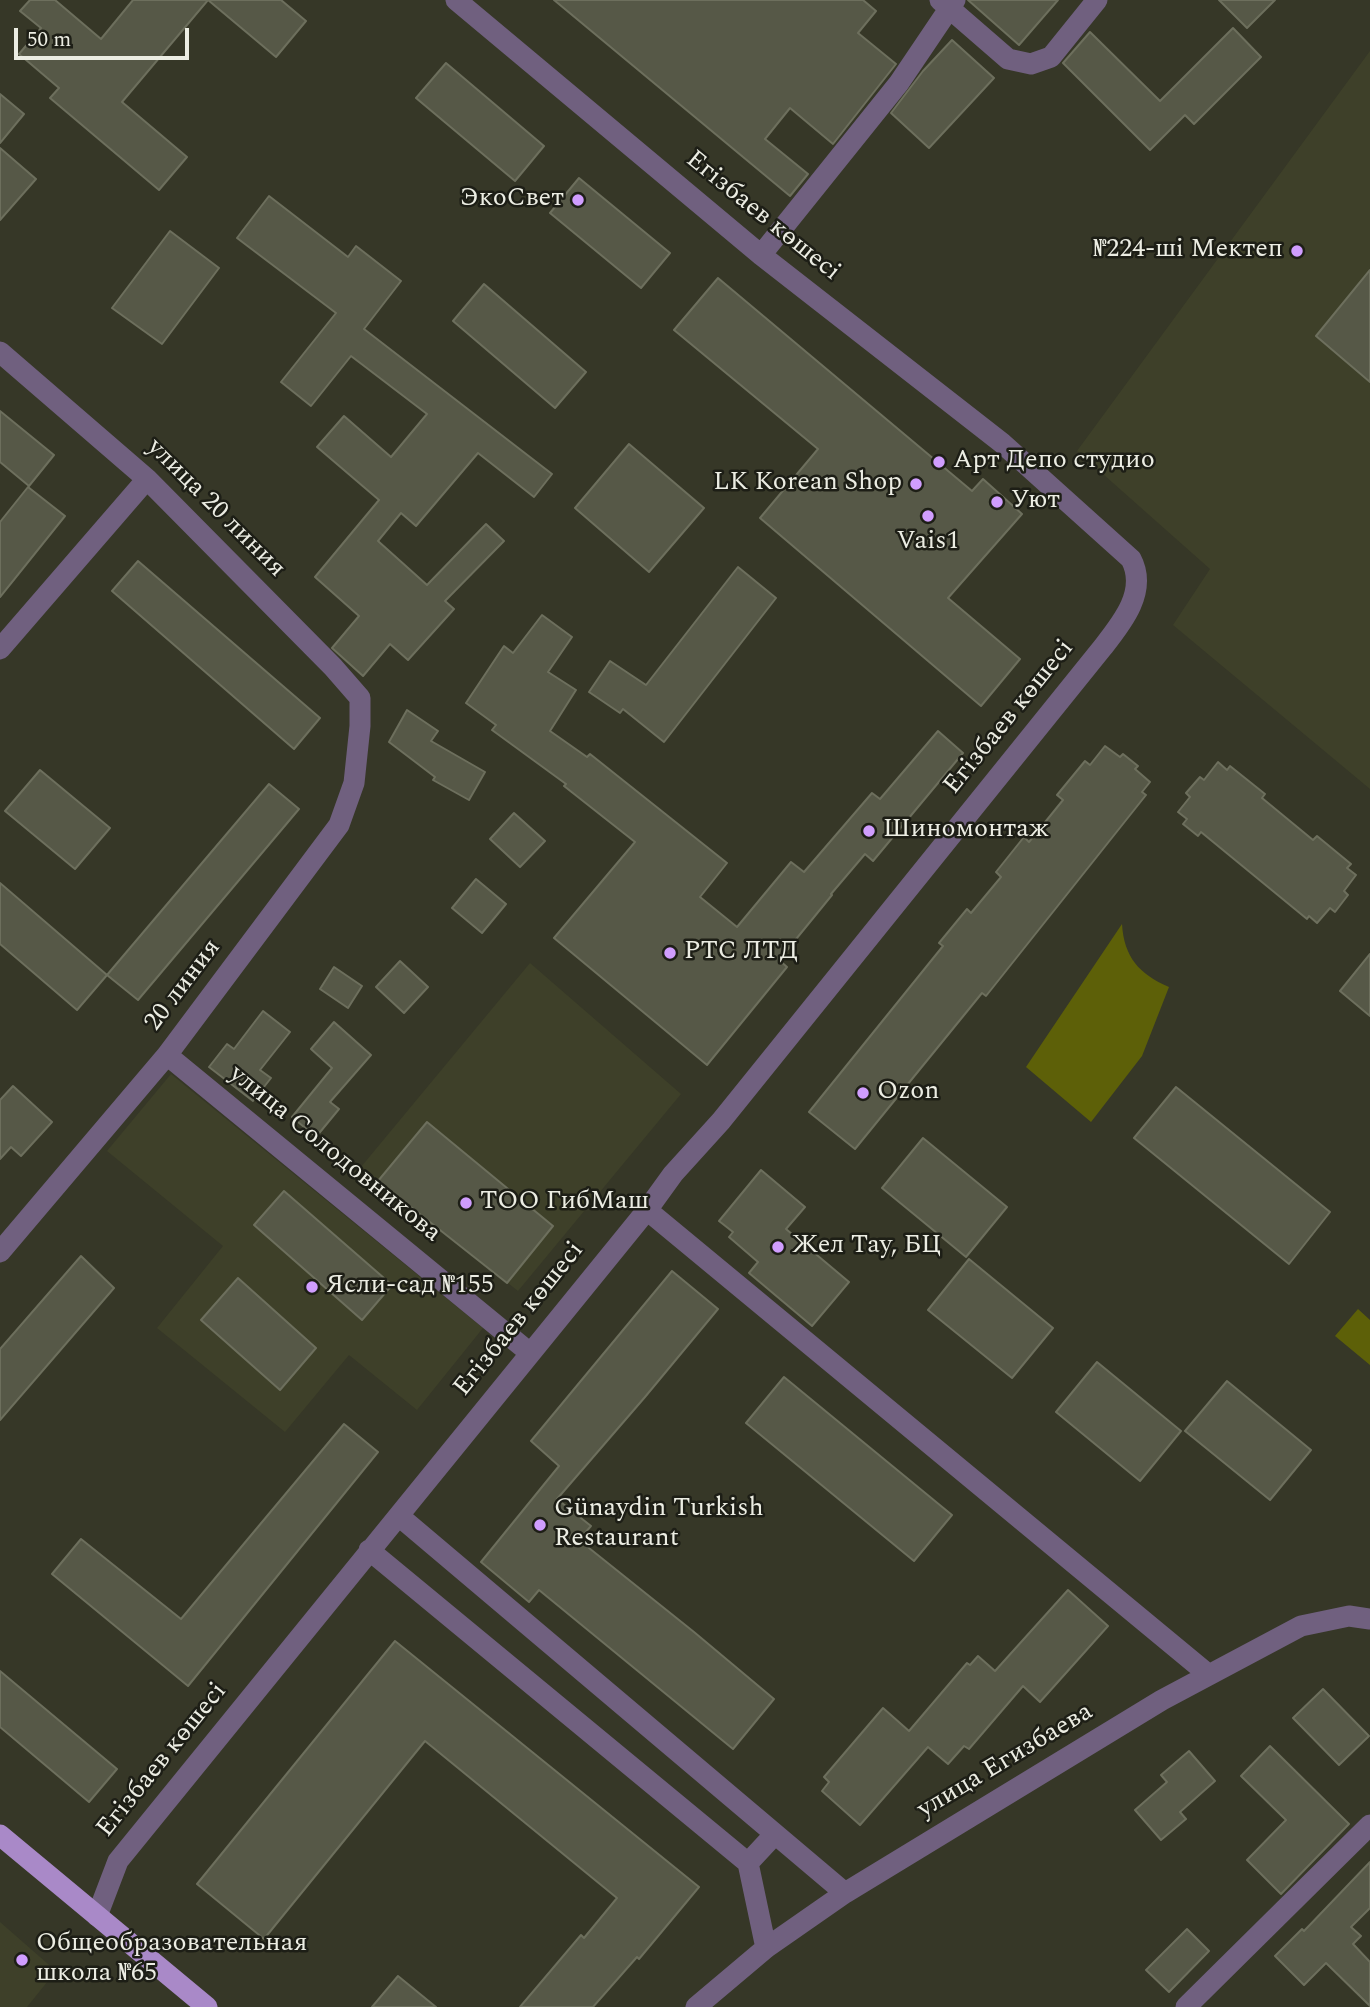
<!DOCTYPE html>
<html>
<head>
<meta charset="utf-8">
<style>
  body { margin:0 }
  #map { position:relative; width:1370px; height:2007px; overflow:hidden; background:#363727; font-family:Spectral,serif }
  canvas { display:block }
  .scale { position:absolute; left:14px; top:28px; width:175px; height:32px; box-sizing:border-box; border:4px solid #ecede3; border-top:0; padding-left:9px; font-size:21px; line-height:24px; white-space:nowrap; color:#ecede3; -webkit-text-stroke:5px #1d1e16; paint-order:stroke }
</style>
</head>
<body>
<div id="map">
<canvas width="1370" height="2007"></canvas>
<div class="scale">50 m</div>
</div>
<script>
const g = document.querySelector('canvas').getContext('2d');
g.lineJoin = 'round';
function fillPath(path, color) {
  g.fillStyle = color;
  g.fill(path, 'evenodd');
}
function strokePath(path, color, width, dash) {
  g.strokeStyle = color;
  g.lineWidth = width;
  g.lineCap = dash ? 'butt' : 'round';
  g.setLineDash(dash || []);
  g.stroke(path);
}
function write(font, color, halo, rows, align = 'center') {
  g.font = font + ' Spectral,serif';
  g.lineWidth = 5;
  g.setLineDash([]);
  g.textBaseline = 'middle';
  g.strokeStyle = halo;
  g.fillStyle = color;
  for (const [text, x, y, turn = 0] of rows) {
    g.save();
    g.translate(x, y);
    g.rotate((+turn || 0) * Math.PI / 180);
    g.textAlign = isNaN(turn) ? turn : align;
    if (halo) g.strokeText(text, 0, 0);
    g.fillText(text, 0, 0);
    g.restore();
  }
}
fillPath(new Path2D(`
  M 1370,51 L 1370,789 L 1173,625 L 1210,569 L 1077,451 Z
  M 530,963 L 681,1094 L 518,1291 L 361,1167 Z
  M 171,1074 L 483,1328 L 417,1410 L 349,1355 L 285,1432 L 157,1328 L 223,1246 L 107,1151 Z
  M 0,1922 L 56,1971 L 27,2007 L 0,2007 Z`), '#3e4029');
fillPath(new Path2D(`
  M 1122,924 C 1124,957 1139,974 1169,987 L 1142,1056 L 1091,1122 L 1026,1067 Z
  M 1358,1309 L 1370,1320 L 1370,1365 L 1335,1336 Z`), '#5d6008');
const building = new Path2D(`
  M 30,0 L 55,0 L 101,39 L 133,0 L 208,0 L 122,102 L 187,157 L 159,190 L 50,98 L 59,88 L 19,54 L 41,28 L 20,11 Z
  M 208,0 L 281,0 L 306,21 L 276,57 Z
  M 554,0 L 863,0 L 876,11 L 858,33 L 896,64 L 833,144 L 790,108 L 765,139 L 808,174 L 790,196 Z
  M 968,0 L 1058,0 L 1019,45 Z
  M 1219,0 L 1275,0 L 1247,28 Z
  M 1233,28 L 1261,57 L 1194,124 L 1185,115 L 1150,150 L 1063,63 L 1090,32 L 1160,101 Z
  M 952,40 L 994,78 L 929,148 L 891,113 L 923,71 Z
  M 446,63 L 544,146 L 515,181 L 416,98 Z
  M 0,94 L 24,114 L 0,143 Z
  M 0,148 L 36,179 L 0,220 Z
  M 579,178 L 670,253 L 641,288 L 550,213 Z
  M 269,196 L 348,257 L 356,246 L 401,281 L 364,329 L 552,474 L 534,497 L 478,453 L 416,526 L 401,513 L 378,541 L 427,585 L 486,524 L 504,541 L 445,601 L 454,609 L 408,660 L 390,644 L 363,676 L 332,648 L 359,616 L 315,577 L 379,500 L 317,447 L 344,416 L 391,457 L 427,414 L 351,356 L 311,406 L 281,382 L 336,313 L 237,238 Z
  M 170,231 L 219,268 L 162,344 L 112,308 Z
  M 1370,270 L 1370,382 L 1316,336 Z
  M 718,278 L 972,491 L 983,479 L 1022,514 L 948,598 L 1020,659 L 981,706 L 760,518 L 818,449 L 674,330 Z
  M 484,284 L 586,372 L 555,408 L 453,321 Z
  M 0,411 L 54,455 L 29,486 L 0,462 Z
  M 629,444 L 704,508 L 649,572 L 575,508 Z
  M 28,487 L 65,516 L 0,597 L 0,522 Z
  M 138,561 L 320,718 L 294,749 L 112,591 Z
  M 738,567 L 776,598 L 664,742 L 623,709 L 620,713 L 589,692 L 610,661 L 646,685 Z
  M 542,615 L 572,637 L 548,672 L 576,690 L 550,731 L 587,757 L 590,754 L 727,863 L 700,897 L 737,927 L 791,862 L 804,872 L 872,793 L 880,799 L 938,731 L 963,753 L 873,861 L 865,854 L 831,894 L 832,895 L 779,960 L 787,967 L 707,1065 L 554,938 L 635,842 L 564,786 L 566,784 L 492,730 L 496,725 L 466,703 L 504,646 L 513,653 Z
  M 407,710 L 438,731 L 431,741 L 485,772 L 469,800 L 433,780 L 435,777 L 389,742 Z
  M 1105,746 L 1120,757 L 1123,754 L 1138,766 L 1135,769 L 1150,782 L 1142,792 L 1146,795 L 986,996 L 982,993 L 855,1149 L 809,1112 L 943,946 L 939,943 L 967,909 L 971,913 L 1001,877 L 996,872 L 1024,837 L 1029,842 L 1063,800 L 1057,795 L 1085,761 L 1090,765 Z
  M 1218,762 L 1227,770 L 1230,766 L 1265,794 L 1262,798 L 1313,840 L 1317,836 L 1351,864 L 1347,868 L 1356,875 L 1344,891 L 1348,895 L 1335,912 L 1330,908 L 1317,923 L 1309,916 L 1307,919 L 1201,832 L 1198,836 L 1183,824 L 1187,819 L 1178,812 L 1190,797 L 1186,793 L 1200,777 L 1204,780 Z
  M 40,770 L 110,828 L 75,869 L 5,811 Z
  M 269,784 L 299,809 L 138,1000 L 107,975 Z
  M 514,813 L 545,841 L 520,867 L 490,839 Z
  M 476,879 L 506,904 L 482,933 L 452,908 Z
  M 0,883 L 107,975 L 77,1010 L 0,944 Z
  M 1370,954 L 1370,1016 L 1340,991 Z
  M 400,961 L 428,987 L 404,1013 L 376,987 Z
  M 334,967 L 362,986 L 348,1008 L 320,989 Z
  M 263,1011 L 290,1032 L 260,1070 L 271,1078 L 253,1101 L 209,1067 L 227,1044 L 234,1049 Z
  M 334,1022 L 371,1055 L 330,1102 L 339,1109 L 316,1137 L 292,1117 L 332,1068 L 311,1049 Z
  M 13,1086 L 52,1122 L 21,1156 L 11,1147 L 0,1159 L 0,1100 Z
  M 1176,1087 L 1330,1212 L 1289,1264 L 1134,1138 Z
  M 427,1122 L 553,1226 L 507,1283 L 378,1181 Z
  M 923,1138 L 1007,1207 L 966,1257 L 882,1188 Z
  M 761,1170 L 805,1207 L 786,1229 L 849,1282 L 812,1326 L 749,1273 L 758,1262 L 729,1237 L 733,1232 L 719,1221 Z
  M 284,1191 L 392,1285 L 362,1320 L 254,1225 Z
  M 81,1256 L 114,1288 L 0,1420 L 0,1349 Z
  M 969,1259 L 1053,1328 L 1012,1378 L 928,1310 Z
  M 672,1271 L 718,1309 L 645,1397 L 557,1499 L 591,1526 L 579,1540 L 694,1632 L 774,1699 L 733,1749 L 539,1590 L 529,1602 L 481,1562 L 559,1466 L 531,1441 Z
  M 238,1278 L 316,1348 L 280,1390 L 201,1320 Z
  M 1097,1362 L 1181,1431 L 1140,1481 L 1056,1412 Z
  M 784,1377 L 952,1515 L 914,1561 L 746,1423 Z
  M 1227,1381 L 1311,1450 L 1270,1500 L 1185,1431 Z
  M 344,1424 L 378,1452 L 188,1686 L 52,1574 L 81,1539 L 181,1619 Z
  M 1068,1590 L 1108,1626 L 1040,1702 L 1023,1686 L 969,1749 L 964,1746 L 948,1764 L 928,1747 L 860,1825 L 822,1791 L 829,1782 L 824,1777 L 883,1708 L 909,1731 L 967,1663 L 970,1665 L 978,1656 L 995,1671 Z
  M 395,1641 L 699,1887 L 639,1959 L 637,1957 L 593,2007 L 520,2007 L 581,1935 L 584,1938 L 617,1898 L 425,1741 L 264,1939 L 197,1884 Z
  M 0,1671 L 117,1769 L 89,1802 L 0,1727 Z
  M 1323,1689 L 1369,1736 L 1339,1765 L 1293,1718 Z
  M 1270,1746 L 1349,1824 L 1281,1894 L 1247,1860 L 1286,1820 L 1241,1776 Z
  M 1189,1751 L 1215,1781 L 1180,1812 L 1186,1819 L 1161,1840 L 1135,1810 L 1167,1782 L 1161,1775 Z
  M 1370,1862 L 1370,1908 L 1351,1927 L 1361,1936 L 1353,1944 L 1370,1962 L 1370,2006 L 1326,1963 L 1304,1985 L 1275,1956 L 1302,1929 L 1304,1931 Z
  M 1187,1929 L 1209,1951 L 1169,1992 L 1146,1970 Z
  M 398,1976 L 436,2007 L 372,2007 Z`);
fillPath(building, '#565847');
strokePath(building, '#6d6f5d', 2);
strokePath(new Path2D(`
  M 940,0 L 1008,59 L 1031,64 L 1051,57 L 1097,0
  M 761,255 L 899,83 L 955,0
  M 0,352 L 147,479 L 333,667 L 360,698 L 360,726 L 354,783 L 339,825 L 167,1055 L 0,1252
  M 0,649 L 147,479
  M 167,1055 L 530,1353
  M 647,1210 L 1209,1675
  M 399,1516 L 845,1893
  M 369,1550 L 748,1863 L 766,1948
  M 748,1863 L 775,1834
  M 97,1916 L 118,1861 L 647,1210 L 673,1174 L 721,1121 L 1103,647 C 1122,623 1148,591 1131,559 L 1002,443 L 761,255 L 456,0
  M 696,2007 L 766,1948 L 845,1893 L 1162,1700 L 1301,1626 L 1349,1616 L 1370,1619
  M 1186,2007 L 1370,1825`), '#70607f', 21);
strokePath(new Path2D(`
  M 0,1835 L 207,2007`), '#a989c8', 21);
for (const [x, y, r, color] of [
  [578,200,7,"#d09dfe"],
  [1297,251,7,"#d09dfe"],
  [939,462,7,"#d09dfe"],
  [916,484,7,"#d09dfe"],
  [997,502,7,"#d09dfe"],
  [928,516,7,"#d09dfe"],
  [869,831,7,"#d09dfe"],
  [670,953,7,"#d09dfe"],
  [863,1093,7,"#d09dfe"],
  [466,1203,7,"#d09dfe"],
  [778,1247,7,"#d09dfe"],
  [312,1287,7,"#d09dfe"],
  [540,1525,7,"#d09dfe"],
  [22,1960,7,"#d09dfe"]
]) {
  const dot = new Path2D();
  dot.arc(x, y, r, 0, 2 * Math.PI);
  g.fillStyle = color;
  g.fill(dot);
  strokePath(dot, '#1d1e16', 2.5);
}
write('26px', '#ecede3', '#1d1e16', [
  ["ЭкоСвет",564,200,"right"],
  ["№224-ші Мектеп",1283,251,"right"],
  ["Арт Депо студио",953,462],
  ["LK Korean Shop",902,484,"right"],
  ["Уют",1011,502],
  ["Vais1",928,543,"center"],
  ["Шиномонтаж",883,831],
  ["РТС ЛТД",684,953],
  ["Ozon",877,1093],
  ["ТОО ГибМаш",480,1203],
  ["Жел Тау, БЦ",792,1247],
  ["Ясли-сад №155",326,1287],
  ["Günaydin Turkish",554,1510],
  ["Restaurant",554,1540],
  ["Общеобразовательная",36,1945],
  ["школа №65",36,1975]
], 'left');
write('26px', '#ecede3', '#1d1e16', [
  ["Егізбаев көшесі",762,217,39],
  ["улица 20 линия",215,509,45],
  ["Егізбаев көшесі",1010,718,-51],
  ["20 линия",184,986,-53],
  ["улица Солодовникова",334,1155,39],
  ["Егізбаев көшесі",520,1320,-51],
  ["Егізбаев көшесі",163,1761,-51],
  ["улица Егизбаева",1006,1762,-31]
]);
</script>
</body>
</html>
